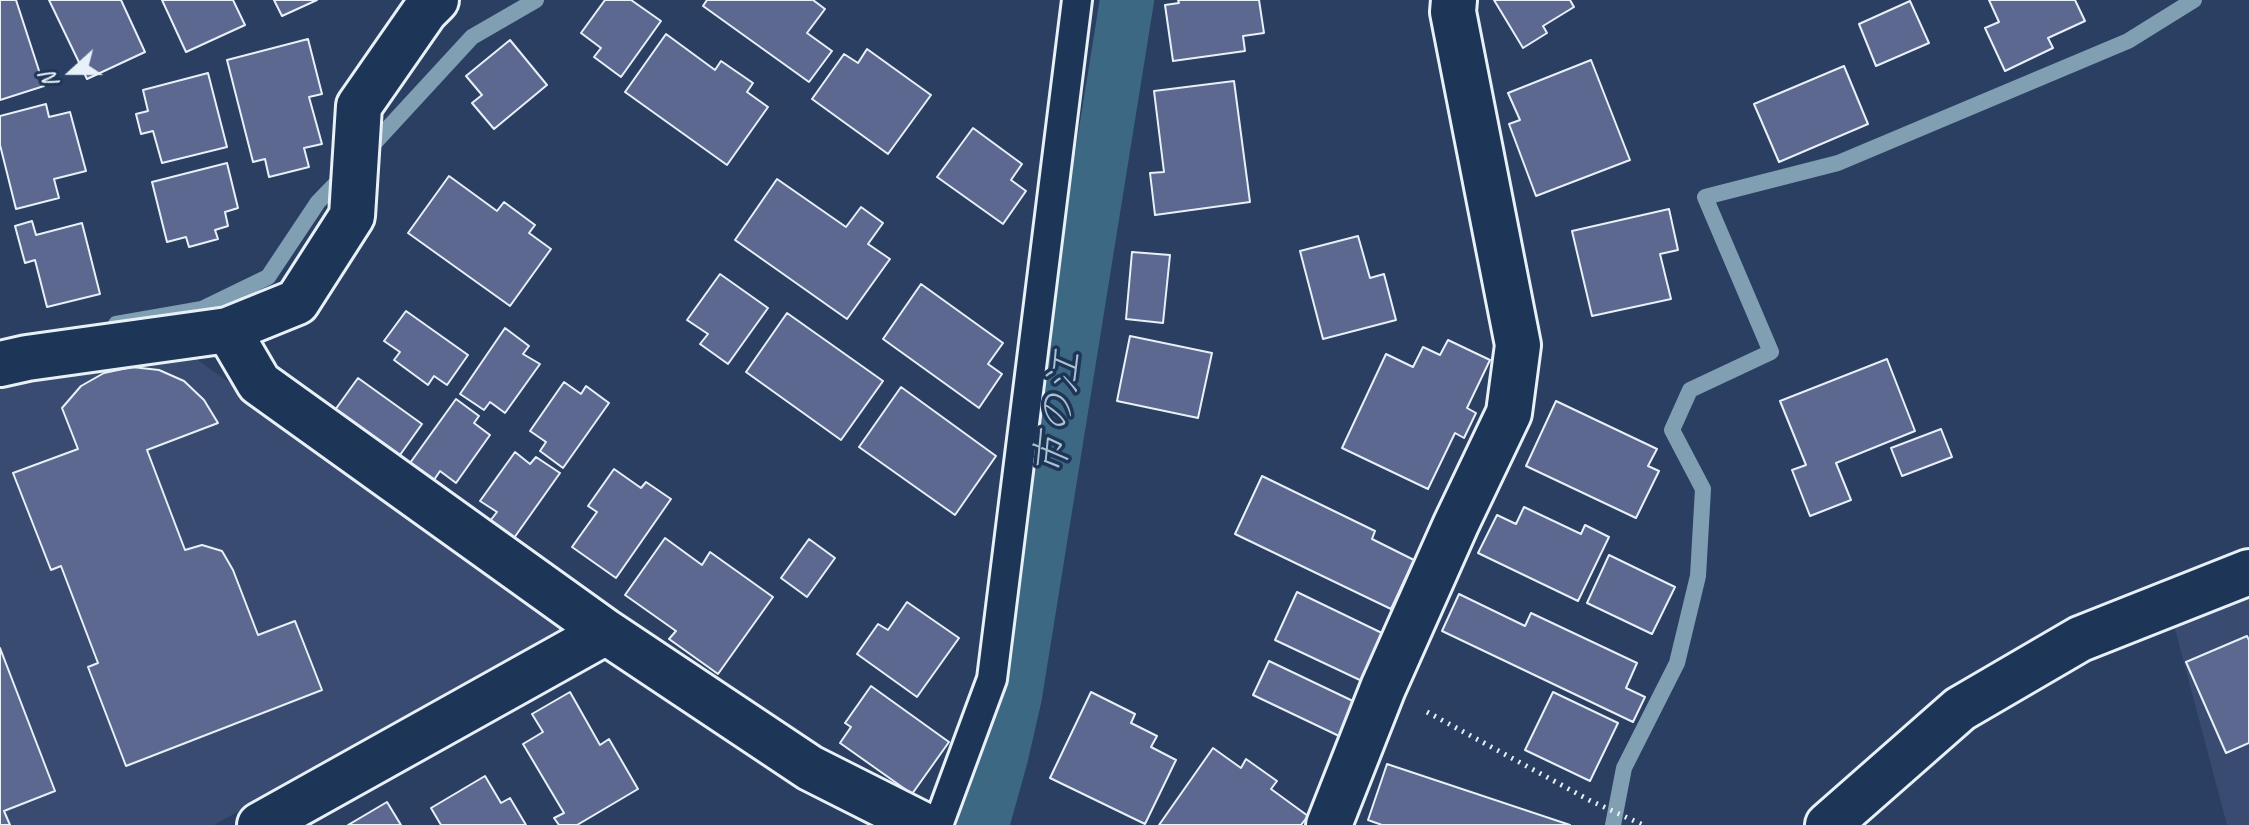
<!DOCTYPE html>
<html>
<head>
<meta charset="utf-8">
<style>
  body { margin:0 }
  #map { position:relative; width:2249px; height:825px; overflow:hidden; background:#2a3f62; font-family:Caveat,sans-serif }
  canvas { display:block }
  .north { position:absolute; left:32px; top:32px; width:80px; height:80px; -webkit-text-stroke:6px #1d3557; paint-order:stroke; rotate:249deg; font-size:22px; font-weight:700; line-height:32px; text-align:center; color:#e8f1f8 }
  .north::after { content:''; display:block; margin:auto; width:28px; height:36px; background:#e8f1f8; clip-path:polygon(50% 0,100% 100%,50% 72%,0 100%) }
</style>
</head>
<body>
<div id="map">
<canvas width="2249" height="825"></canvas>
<div class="north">N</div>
</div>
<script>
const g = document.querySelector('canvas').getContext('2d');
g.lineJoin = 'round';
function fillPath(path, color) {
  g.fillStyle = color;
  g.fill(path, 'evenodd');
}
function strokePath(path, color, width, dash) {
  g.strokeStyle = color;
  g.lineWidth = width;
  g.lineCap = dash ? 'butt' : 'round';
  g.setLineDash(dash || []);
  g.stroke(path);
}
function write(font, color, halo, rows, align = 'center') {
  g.font = font + ' Caveat,"Klee One",sans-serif';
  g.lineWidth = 7;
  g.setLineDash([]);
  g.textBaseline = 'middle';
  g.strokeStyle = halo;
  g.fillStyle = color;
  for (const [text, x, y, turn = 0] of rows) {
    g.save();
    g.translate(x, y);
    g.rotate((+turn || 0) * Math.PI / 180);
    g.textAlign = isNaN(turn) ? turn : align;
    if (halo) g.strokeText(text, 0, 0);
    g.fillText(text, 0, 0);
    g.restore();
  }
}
fillPath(new Path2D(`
  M 106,355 L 195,358 L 570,626 L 214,825 L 0,825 L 0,389 Z
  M 2249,563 L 2249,825 L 2227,825 L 2167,599 Z`), '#394b70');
strokePath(new Path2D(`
  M 366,152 L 472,37 L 536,0
  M 116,324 L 202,309 L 268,277 L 318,202 L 347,172
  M 1613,825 L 1624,768 L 1677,663 L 1698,576 L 1703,489 L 1672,430 L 1690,390 L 1771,352 L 1705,197 L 1838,163 L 2128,41 L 2194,0`), '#819fb2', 16);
strokePath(new Path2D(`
  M 982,825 L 1001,757 L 1015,696 L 1127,0`), '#3d6883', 54);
const building = new Path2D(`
  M 0,0 L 16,0 L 44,86 L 0,100 Z
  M 49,0 L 121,0 L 145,52 L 87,79 Z
  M 162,0 L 233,0 L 245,25 L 186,52 Z
  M 274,0 L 317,0 L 282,16 Z
  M 605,0 L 631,0 L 661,21 L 621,77 L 594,57 L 601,48 L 581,33 Z
  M 707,0 L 813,0 L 825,9 L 807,33 L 832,51 L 809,82 L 703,6 Z
  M 1178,0 L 1259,0 L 1264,33 L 1243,36 L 1245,51 L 1173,61 L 1165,5 L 1179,3 Z
  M 1494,0 L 1570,0 L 1574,7 L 1543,26 L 1547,33 L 1523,48 Z
  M 1989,0 L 2075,0 L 2085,21 L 2048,38 L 2053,48 L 2005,71 L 1985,28 L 1999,22 Z
  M 1910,1 L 1929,43 L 1876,66 L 1859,24 Z
  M 666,34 L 715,70 L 721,61 L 753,83 L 747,92 L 768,107 L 727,165 L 625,92 Z
  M 308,39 L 322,94 L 309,97 L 322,144 L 304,148 L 309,167 L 269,177 L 265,159 L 253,162 L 227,60 Z
  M 510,40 L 547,85 L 494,129 L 472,103 L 482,95 L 466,76 Z
  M 867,49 L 931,95 L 888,154 L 812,99 L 844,54 L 858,63 Z
  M 1591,60 L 1630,160 L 1536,196 L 1509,124 L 1520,120 L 1508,93 Z
  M 1844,66 L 1868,124 L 1779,162 L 1754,104 Z
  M 208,73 L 227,147 L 162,163 L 153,131 L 141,134 L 136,114 L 148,111 L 143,90 Z
  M 1234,81 L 1250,202 L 1155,215 L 1150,173 L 1164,172 L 1154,91 Z
  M 46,104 L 49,117 L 70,112 L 86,171 L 54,179 L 59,198 L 16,209 L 0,145 L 0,116 Z
  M 973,128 L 1022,164 L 1011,180 L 1026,191 L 1003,224 L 937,177 Z
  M 227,163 L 238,208 L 225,212 L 228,226 L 215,230 L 218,239 L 189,247 L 186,237 L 167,242 L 152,182 Z
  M 449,176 L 497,211 L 504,202 L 535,225 L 529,233 L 551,249 L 510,306 L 408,233 Z
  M 777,179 L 846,227 L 861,207 L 883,223 L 868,244 L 890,259 L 847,319 L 735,240 Z
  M 1669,209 L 1678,250 L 1660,254 L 1671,299 L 1592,316 L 1572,231 Z
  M 32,221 L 36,235 L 82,223 L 100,294 L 47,307 L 35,260 L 25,263 L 15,226 Z
  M 1358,236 L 1370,278 L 1384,274 L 1396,320 L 1323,339 L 1300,251 Z
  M 1132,252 L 1170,255 L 1163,323 L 1126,319 Z
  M 720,274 L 768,308 L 728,364 L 700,344 L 708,334 L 687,320 Z
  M 921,284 L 1003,343 L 988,364 L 1002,374 L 979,408 L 883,339 Z
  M 406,311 L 468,355 L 447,385 L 434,376 L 428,385 L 394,360 L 400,352 L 384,341 Z
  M 787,313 L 883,381 L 841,440 L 746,372 Z
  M 505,328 L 529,346 L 523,354 L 540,364 L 505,413 L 490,402 L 484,410 L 460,394 Z
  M 1130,336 L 1212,353 L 1198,418 L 1117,401 Z
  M 1448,340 L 1490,360 L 1467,408 L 1476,413 L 1464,438 L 1455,433 L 1428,489 L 1342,448 L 1386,354 L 1413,367 L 1423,347 L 1440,355 Z
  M 1887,359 L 1915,431 L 1836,463 L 1851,500 L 1810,516 L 1792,470 L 1806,465 L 1780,401 Z
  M 132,367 L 159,370 L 184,381 L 204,400 L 218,423 L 147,450 L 185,550 L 202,545 L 222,551 L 233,570 L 258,635 L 295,621 L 322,690 L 126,766 L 88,667 L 98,663 L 61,566 L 51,570 L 13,473 L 78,449 L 62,408 L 81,386 L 104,373 Z
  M 358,378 L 422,424 L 400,455 L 335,410 Z
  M 564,382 L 581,394 L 586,386 L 609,403 L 563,468 L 540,451 L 546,442 L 530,431 Z
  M 901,387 L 996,456 L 955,515 L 859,447 Z
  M 456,399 L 479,416 L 474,423 L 490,435 L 456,483 L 440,471 L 434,480 L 410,463 Z
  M 1556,401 L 1657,449 L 1648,466 L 1659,471 L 1636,518 L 1526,466 Z
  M 1941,429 L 1952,457 L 1902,476 L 1891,448 Z
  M 515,452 L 530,464 L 536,457 L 560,473 L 514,538 L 490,521 L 497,512 L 480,501 Z
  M 614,469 L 641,488 L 646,482 L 671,499 L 616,578 L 572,547 L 597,512 L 588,506 Z
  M 1262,476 L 1375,531 L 1372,539 L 1414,560 L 1391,609 L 1235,534 Z
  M 1524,507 L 1581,534 L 1585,525 L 1609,537 L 1578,601 L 1478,553 L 1497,515 L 1516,524 Z
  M 665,538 L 702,565 L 710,552 L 773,597 L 718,674 L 669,639 L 676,631 L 625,595 Z
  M 809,539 L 835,558 L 807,597 L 781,578 Z
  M 1609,555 L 1675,587 L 1652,634 L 1587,603 Z
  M 1297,592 L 1384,634 L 1362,681 L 1275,640 Z
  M 1459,594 L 1525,626 L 1531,613 L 1637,663 L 1626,688 L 1645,697 L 1633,722 L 1442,631 Z
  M 907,602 L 959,638 L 917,697 L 857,654 L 878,624 L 888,630 Z
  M 2247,636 L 2249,640 L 2249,743 L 2226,753 L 2186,662 Z
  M 0,648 L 55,791 L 4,811 L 10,825 L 0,825 Z
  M 1269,661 L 1355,702 L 1339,736 L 1253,695 Z
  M 871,686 L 949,742 L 912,794 L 840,743 L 851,727 L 845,723 Z
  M 570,692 L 600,745 L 609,739 L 638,789 L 577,825 L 559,825 L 554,818 L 564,813 L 523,744 L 543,732 L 532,714 Z
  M 1091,692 L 1135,714 L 1131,723 L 1157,736 L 1151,747 L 1176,760 L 1145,824 L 1050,778 Z
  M 1553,692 L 1618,723 L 1590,781 L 1525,750 Z
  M 1213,748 L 1241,768 L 1246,759 L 1277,781 L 1271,789 L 1308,816 L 1301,825 L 1159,825 Z
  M 1387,764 L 1570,825 L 1382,825 L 1368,820 Z
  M 485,776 L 501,803 L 510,798 L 526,825 L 441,825 L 431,808 Z
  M 387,802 L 401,825 L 348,825 Z`);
fillPath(building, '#5c6890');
strokePath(building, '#e8f1f8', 2);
const service = new Path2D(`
  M 938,825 L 992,679 L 1077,0`);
const minor = new Path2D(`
  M 228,330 L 259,383 L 606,632 L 810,768 L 923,825
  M 0,364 L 27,358 L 228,330 L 297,302 L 352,216 L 359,106 L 425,11 L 436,0
  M 260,825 L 606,632
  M 1329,825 L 1383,688 L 1456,524 L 1509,413 L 1518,345 L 1453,12 L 1454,0
  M 1828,825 L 1960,709 L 2080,639 L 2249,572`);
strokePath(service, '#e8f1f8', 34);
strokePath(minor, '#e8f1f8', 50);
strokePath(new Path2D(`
  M 1427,712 L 1589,800 L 1643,825`), '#e8f1f8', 5, [2, 6]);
strokePath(service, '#1d3557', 28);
strokePath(minor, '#1d3557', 44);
write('italic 42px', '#acc1cf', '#1d3557', [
  ["市の江",1060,414,-81]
]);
</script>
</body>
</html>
